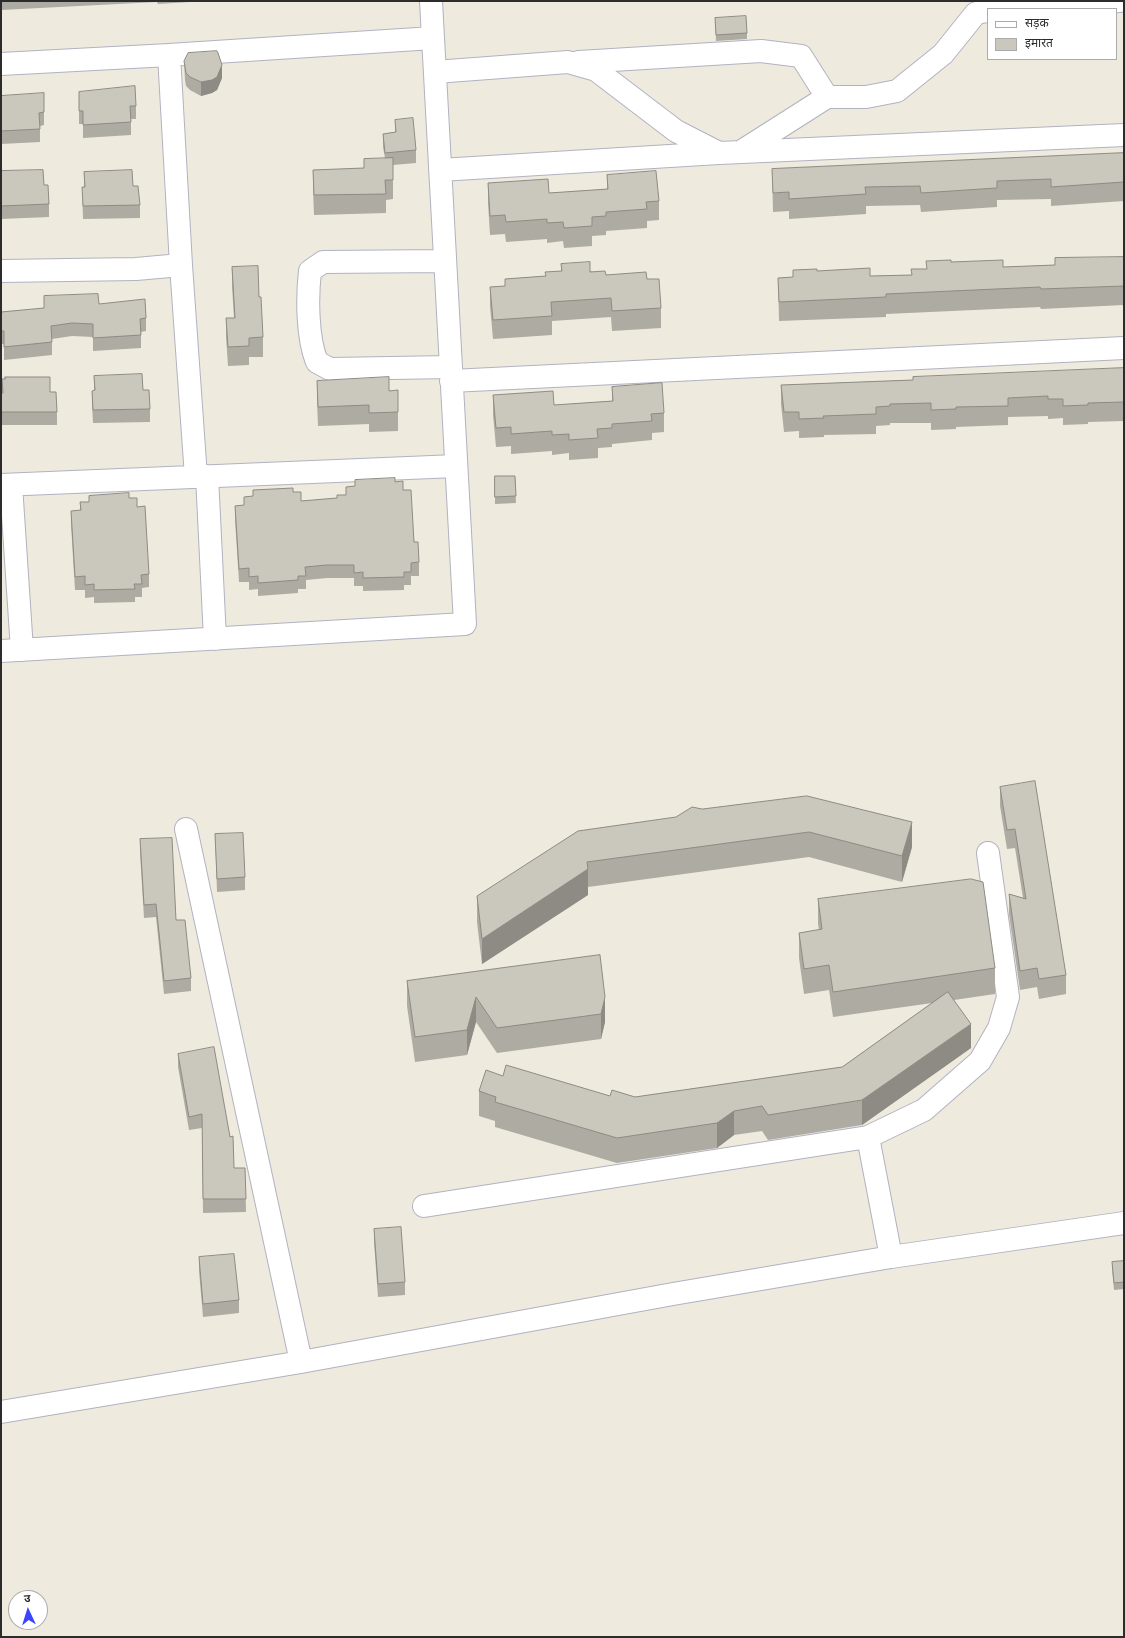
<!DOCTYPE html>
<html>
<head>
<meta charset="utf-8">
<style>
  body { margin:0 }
  #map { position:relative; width:1125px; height:1638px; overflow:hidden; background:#efeade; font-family:Karla,"Noto Sans Devanagari",sans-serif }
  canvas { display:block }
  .frame { position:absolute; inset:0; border:2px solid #2c2c2c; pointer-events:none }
  .legend { position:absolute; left:987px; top:8px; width:130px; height:52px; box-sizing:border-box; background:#fff; border:1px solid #ababab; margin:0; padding:5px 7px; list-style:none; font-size:12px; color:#2c2c2c }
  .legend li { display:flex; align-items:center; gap:8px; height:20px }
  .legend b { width:20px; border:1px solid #ababab }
  .north { position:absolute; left:8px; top:1590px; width:40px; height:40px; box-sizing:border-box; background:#fff; border:1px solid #ababab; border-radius:50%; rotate:356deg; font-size:11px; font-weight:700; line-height:16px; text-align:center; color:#2c2c2c }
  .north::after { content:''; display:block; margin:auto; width:14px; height:18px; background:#3b45ff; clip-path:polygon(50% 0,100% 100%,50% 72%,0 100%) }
</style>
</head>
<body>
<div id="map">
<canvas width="1125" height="1638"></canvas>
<div class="frame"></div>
<ul class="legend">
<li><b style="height:5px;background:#fff"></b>सड़क</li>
<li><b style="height:11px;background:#cac7bd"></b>इमारत</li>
</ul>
<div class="north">उ</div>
</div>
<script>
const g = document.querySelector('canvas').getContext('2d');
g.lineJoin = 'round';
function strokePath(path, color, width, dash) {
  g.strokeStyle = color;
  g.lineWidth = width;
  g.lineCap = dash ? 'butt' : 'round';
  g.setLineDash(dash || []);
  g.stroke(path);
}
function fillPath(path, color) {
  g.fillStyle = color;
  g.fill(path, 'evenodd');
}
const minor = new Path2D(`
  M 996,9 L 1008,7 L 1120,1
  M 579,62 L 761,51 L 801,56 L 827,97
  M 1,64 L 169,55
  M 435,72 L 568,62 L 596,70 L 676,131 L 719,153 L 1124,135
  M 742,151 L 827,97 L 866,97 L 897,91 L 943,54 L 976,13 L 988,11
  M 440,170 L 719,153
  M 445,261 L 323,262 L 310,271 C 307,297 307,338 317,362 L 330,369 L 451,367
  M 181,265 L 169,55 L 433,38
  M 1,271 L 136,269 L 181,265 L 196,477
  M 451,381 L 1124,348
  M 207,476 L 215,639
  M 1,485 L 456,466
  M 11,485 L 22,650
  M 1,651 L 465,624 L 431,1
  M 186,829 L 301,1362
  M 868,1137 L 924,1110 L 980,1061 L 999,1028 L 1008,997 L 988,853
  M 424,1206 L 868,1137 L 891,1257
  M 1,1412 L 301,1362 L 673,1294 L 891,1257 L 1124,1223`);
strokePath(minor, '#b2b2c1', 24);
strokePath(minor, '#fff', 22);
fillPath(new Path2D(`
  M 1,1 L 206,1 L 158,4 L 157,2 L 1,10 Z
  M 715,18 L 747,33 L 747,39 L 716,41 Z
  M 184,61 L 222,78 L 217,90 L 212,93 L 201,96 L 190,90 L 186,86 L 185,80 Z
  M 79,92 L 136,106 L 136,119 L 131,119 L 131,135 L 83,138 L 83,124 L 79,124 Z
  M 1,96 L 44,112 L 44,125 L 40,126 L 40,142 L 1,144 Z
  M 395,120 L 416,150 L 416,163 L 393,165 L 393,199 L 386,200 L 386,213 L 314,215 L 313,189 L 313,170 L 364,168 L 385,158 L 383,147 L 383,134 L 395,132 Z
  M 1124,153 L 1124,201 L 1051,206 L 1051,199 L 997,200 L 997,207 L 921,212 L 920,205 L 866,206 L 866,214 L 789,219 L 789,211 L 773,212 L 772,169 Z
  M 1,171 L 44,185 L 49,204 L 49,217 L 1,219 Z
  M 84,172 L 133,186 L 140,205 L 140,218 L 83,219 L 82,187 L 84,187 Z
  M 607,175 L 659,201 L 659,220 L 647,221 L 647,228 L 606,231 L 606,235 L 592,236 L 592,246 L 564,248 L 563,241 L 547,243 L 547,239 L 506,242 L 505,234 L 490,235 L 488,203 L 488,183 L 549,193 L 607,189 Z
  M 1124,257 L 1124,305 L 1041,309 L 1040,307 L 886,314 L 886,317 L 779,321 L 778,278 L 793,277 L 817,271 L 870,276 L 911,275 L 926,269 L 951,262 L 1003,267 L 1055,265 Z
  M 561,264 L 606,275 L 647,279 L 661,308 L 661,328 L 612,331 L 611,317 L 552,321 L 552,335 L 493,339 L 490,306 L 490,287 L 505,286 L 505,279 L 545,276 L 561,271 Z
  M 232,267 L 259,297 L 263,337 L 263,357 L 249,357 L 249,365 L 228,366 L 226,337 L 226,318 L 234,318 L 232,286 Z
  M 99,304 L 146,318 L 146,331 L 141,332 L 141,348 L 93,351 L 93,337 L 72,336 L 52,339 L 52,355 L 4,360 L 4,344 L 1,344 L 1,312 Z
  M 1124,368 L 1124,421 L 1088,422 L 1088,424 L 1063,425 L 1063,418 L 1048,419 L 1048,416 L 1008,417 L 1008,425 L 956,427 L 956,429 L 931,430 L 931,423 L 890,423 L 890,425 L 876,426 L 876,434 L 824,435 L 824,437 L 799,438 L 799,431 L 784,432 L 781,404 L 781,385 L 913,380 Z
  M 94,376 L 143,390 L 150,409 L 150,422 L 93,423 L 92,404 L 92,391 L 94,391 Z
  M 2,379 L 57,412 L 57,425 L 1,425 Z
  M 317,381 L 389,391 L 398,412 L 398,431 L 369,432 L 369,424 L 318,426 L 317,401 Z
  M 612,387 L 664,413 L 664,432 L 652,433 L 652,440 L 612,444 L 612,447 L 598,448 L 598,458 L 569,460 L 569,453 L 552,455 L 552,451 L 511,454 L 511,446 L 496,447 L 493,415 L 493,395 L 554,405 L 612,401 Z
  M 495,476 L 515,476 L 516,503 L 495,504 Z
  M 395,482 L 403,490 L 419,562 L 419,576 L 411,576 L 411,585 L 404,585 L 404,590 L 363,591 L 363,586 L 354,586 L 354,578 L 327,578 L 306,580 L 306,589 L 298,589 L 298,593 L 258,596 L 258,589 L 249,590 L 249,582 L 239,582 L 235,519 L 235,506 L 244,505 L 244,497 L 253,496 L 253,490 L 293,492 L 301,501 L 337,498 L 346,495 L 346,487 Z
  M 89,496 L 129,498 L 137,507 L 149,574 L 149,587 L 142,588 L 142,597 L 135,597 L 135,602 L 94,603 L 94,597 L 85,598 L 85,590 L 75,590 L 71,524 L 71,511 L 80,511 L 80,502 L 89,502 Z
  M 1000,787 L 1066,975 L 1066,994 L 1039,999 L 1037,987 L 1020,990 L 1009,914 L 1009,894 L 1023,898 L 1015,848 L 1007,849 L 1000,806 Z
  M 702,809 L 912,847 L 902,882 L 809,857 L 588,887 L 588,895 L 482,964 L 477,922 L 477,896 L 676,817 Z
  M 215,834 L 245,877 L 245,890 L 217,892 Z
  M 140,839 L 176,920 L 191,978 L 191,991 L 164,994 L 156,917 L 144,918 L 140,852 Z
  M 818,899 L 995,968 L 995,994 L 954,1000 L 971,1048 L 862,1125 L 768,1140 L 762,1131 L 734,1135 L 717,1148 L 617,1163 L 495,1127 L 495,1121 L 479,1116 L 479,1091 L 503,1076 L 610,1096 L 635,1097 L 842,1067 L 932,1003 L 833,1017 L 829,990 L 804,994 L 799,958 L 799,933 L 819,930 L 818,924 Z
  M 600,955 L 605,1022 L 601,1039 L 497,1053 L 476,1022 L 467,1055 L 415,1062 L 407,1006 L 407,981 Z
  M 178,1054 L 234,1168 L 245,1168 L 246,1212 L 203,1213 L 202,1128 L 189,1130 L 178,1067 Z
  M 374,1229 L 405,1282 L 405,1295 L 378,1297 L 374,1242 Z
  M 199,1257 L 239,1300 L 239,1313 L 203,1317 L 199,1271 Z
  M 1124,1261 L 1124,1289 L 1114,1290 L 1112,1269 L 1112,1262 Z`), '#aeaba3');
fillPath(new Path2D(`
  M 222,65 L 222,78 L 217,90 L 212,93 L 201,96 L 201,82 Z
  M 912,822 L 912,847 L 902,882 L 902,856 Z
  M 588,869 L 588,895 L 482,964 L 482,939 Z
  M 476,997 L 476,1022 L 467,1055 L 467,1030 Z
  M 605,997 L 605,1022 L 601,1039 L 601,1014 Z
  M 971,1024 L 971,1048 L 862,1125 L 862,1100 Z
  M 734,1111 L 734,1135 L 717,1148 L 717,1123 Z`), '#8d8b84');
const building = new Path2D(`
  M 746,16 L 747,33 L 716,35 L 715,18 Z
  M 217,51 L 218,53 L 222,65 L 217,77 L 212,80 L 201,82 L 190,77 L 186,73 L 184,61 L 188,53 Z
  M 135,86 L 136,106 L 130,106 L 131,122 L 83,125 L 83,111 L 79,111 L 79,92 Z
  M 44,93 L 44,112 L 39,113 L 40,129 L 1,131 L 1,96 Z
  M 413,118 L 416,150 L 385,153 L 383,134 L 396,132 L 395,120 Z
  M 1124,153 L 1124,182 L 1051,187 L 1051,179 L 997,181 L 997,188 L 921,193 L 920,186 L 865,187 L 866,194 L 789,199 L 789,192 L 773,193 L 772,169 Z
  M 393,158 L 393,180 L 385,180 L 386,194 L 314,195 L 313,170 L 364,168 L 364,159 Z
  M 43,170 L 44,185 L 48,185 L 49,204 L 1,206 L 1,171 Z
  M 132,170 L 133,186 L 138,186 L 140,205 L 83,206 L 82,187 L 85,187 L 84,172 Z
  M 656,171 L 659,201 L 646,202 L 647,209 L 606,212 L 606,216 L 592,217 L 592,226 L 564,228 L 563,222 L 547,223 L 547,219 L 506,222 L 505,215 L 490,216 L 488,183 L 548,179 L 549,193 L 608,189 L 607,175 Z
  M 1124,257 L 1124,286 L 1041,289 L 1040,287 L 886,294 L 886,297 L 779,302 L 778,278 L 793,277 L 793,270 L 817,269 L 817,271 L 870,268 L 870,276 L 912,275 L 911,269 L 927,269 L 926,261 L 951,260 L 951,262 L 1003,260 L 1003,267 L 1055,265 L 1055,258 Z
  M 590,262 L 590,272 L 605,271 L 606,275 L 646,272 L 647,279 L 659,279 L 661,308 L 612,311 L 611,298 L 551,302 L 552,316 L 493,320 L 490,287 L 505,286 L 505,279 L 546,276 L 545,272 L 562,271 L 561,264 Z
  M 258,266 L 259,297 L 261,297 L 263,337 L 249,338 L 249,346 L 228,347 L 226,318 L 235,318 L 232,267 Z
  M 98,294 L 99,304 L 145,299 L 146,318 L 140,319 L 141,335 L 93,338 L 93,324 L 72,323 L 51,326 L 52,342 L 4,347 L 4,331 L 1,331 L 1,312 L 44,308 L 44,296 Z
  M 1124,368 L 1124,402 L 1088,403 L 1088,405 L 1063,406 L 1063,399 L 1048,399 L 1048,396 L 1008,398 L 1008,406 L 956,407 L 956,409 L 931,410 L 931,403 L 890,404 L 890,406 L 876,407 L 876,414 L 823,416 L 824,418 L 799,419 L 799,412 L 784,412 L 781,385 L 913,380 L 913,377 Z
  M 142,374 L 143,390 L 149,390 L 150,409 L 93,410 L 92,391 L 95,390 L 94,376 Z
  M 5,377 L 50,377 L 50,392 L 56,392 L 57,412 L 1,412 L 1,393 L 3,393 L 2,379 L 5,379 Z
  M 389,377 L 389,391 L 398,390 L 398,412 L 369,413 L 369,405 L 318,407 L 317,381 Z
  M 662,383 L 664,413 L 651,414 L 652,421 L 612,424 L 612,428 L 597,429 L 598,438 L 569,440 L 569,434 L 552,435 L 552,431 L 511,434 L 511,427 L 496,428 L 493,395 L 553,391 L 554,405 L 613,401 L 612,387 Z
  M 495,476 L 515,476 L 516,496 L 495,497 Z
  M 395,478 L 395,482 L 403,481 L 403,490 L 411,490 L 414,542 L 418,542 L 419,562 L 411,563 L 411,572 L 404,572 L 404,577 L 363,578 L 363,572 L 354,573 L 354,565 L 327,565 L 305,567 L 306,576 L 298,576 L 298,580 L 258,583 L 258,576 L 249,577 L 249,568 L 239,569 L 235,506 L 244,505 L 244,497 L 253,496 L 253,490 L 293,488 L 293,492 L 301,492 L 301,501 L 337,498 L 337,495 L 346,495 L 346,487 L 355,486 L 355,480 Z
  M 129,493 L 129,498 L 137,498 L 137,507 L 145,506 L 149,574 L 141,575 L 142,584 L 134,584 L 135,589 L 94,590 L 94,584 L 85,585 L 85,576 L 75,577 L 71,511 L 81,510 L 80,502 L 89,502 L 89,496 Z
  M 1035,781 L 1066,975 L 1039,979 L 1037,968 L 1020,971 L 1009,894 L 1026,899 L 1015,829 L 1007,830 L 1000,787 Z
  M 807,796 L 912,822 L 902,856 L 809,832 L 587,862 L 588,869 L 482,939 L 477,896 L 578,831 L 676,817 L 692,807 L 702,809 Z
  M 243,833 L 245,877 L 217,879 L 215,834 Z
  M 172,838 L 176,920 L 185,920 L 191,978 L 164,981 L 156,904 L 144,905 L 140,839 Z
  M 971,879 L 983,882 L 995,968 L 833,992 L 829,965 L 804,969 L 799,933 L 822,929 L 818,899 Z
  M 600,955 L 605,997 L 601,1014 L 497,1028 L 476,997 L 467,1030 L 415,1037 L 407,981 Z
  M 948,992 L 971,1024 L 862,1100 L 768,1115 L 762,1106 L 734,1111 L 717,1123 L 617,1138 L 495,1102 L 496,1097 L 479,1091 L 486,1070 L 503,1076 L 506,1065 L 610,1096 L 612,1090 L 635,1097 L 842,1067 Z
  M 214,1047 L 230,1137 L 233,1136 L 234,1168 L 245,1168 L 246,1199 L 203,1199 L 202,1114 L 189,1117 L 178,1054 Z
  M 401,1227 L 405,1282 L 378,1284 L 374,1229 Z
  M 234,1254 L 239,1300 L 203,1304 L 199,1257 Z
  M 1124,1261 L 1124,1282 L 1114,1283 L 1112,1262 Z`);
fillPath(building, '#cac7bd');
strokePath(building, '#8d8b84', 1);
</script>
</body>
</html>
